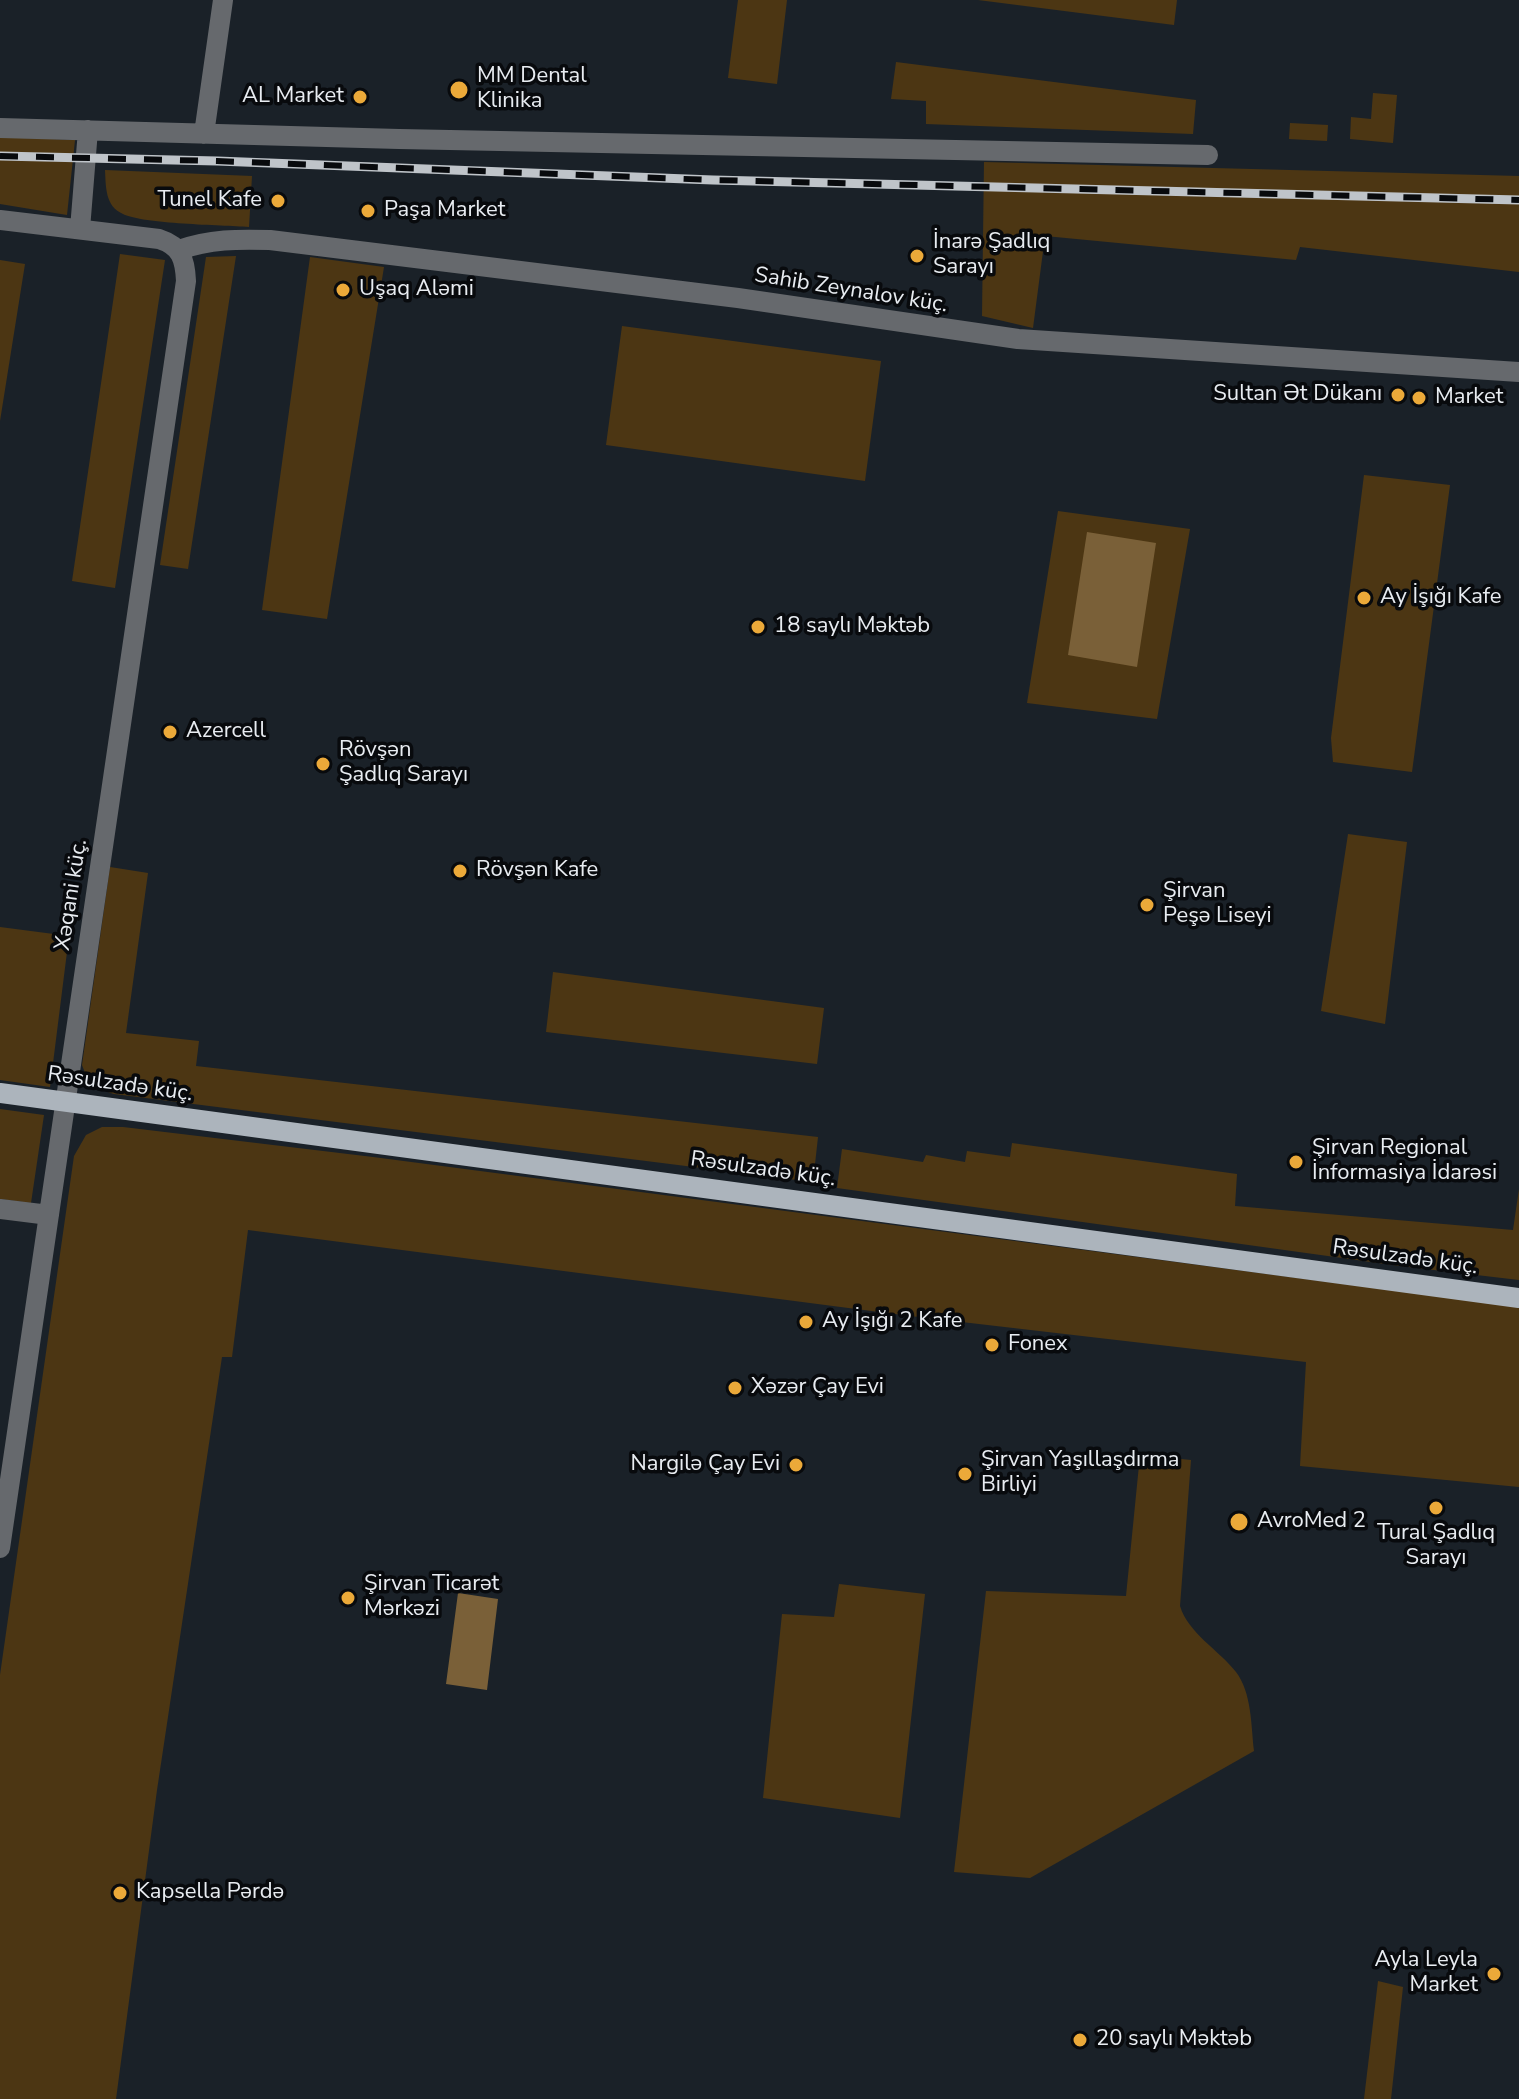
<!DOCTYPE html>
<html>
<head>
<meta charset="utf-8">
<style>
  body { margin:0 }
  canvas { display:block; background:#1a2128 }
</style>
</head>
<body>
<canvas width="1519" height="2099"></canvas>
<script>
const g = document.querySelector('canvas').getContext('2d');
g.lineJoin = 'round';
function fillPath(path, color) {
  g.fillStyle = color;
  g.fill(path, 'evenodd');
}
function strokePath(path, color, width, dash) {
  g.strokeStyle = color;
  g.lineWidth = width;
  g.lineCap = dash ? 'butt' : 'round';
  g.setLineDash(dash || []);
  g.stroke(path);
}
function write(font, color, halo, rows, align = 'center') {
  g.font = font + ' "Nunito Sans",sans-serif';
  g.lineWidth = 7;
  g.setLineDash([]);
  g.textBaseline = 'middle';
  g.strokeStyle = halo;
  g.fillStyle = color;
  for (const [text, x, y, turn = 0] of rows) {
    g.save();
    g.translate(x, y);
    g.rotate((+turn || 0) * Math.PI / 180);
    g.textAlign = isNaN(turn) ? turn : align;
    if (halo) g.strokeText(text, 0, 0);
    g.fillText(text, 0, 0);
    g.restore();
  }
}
fillPath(new Path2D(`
  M 738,0 L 787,0 L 777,84 L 728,78 Z
  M 978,0 L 1177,0 L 1174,25 Z
  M 896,62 L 1196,100 L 1193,134 L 926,124 L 926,101 L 891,99 Z
  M 1373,93 L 1397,95 L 1393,143 L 1350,139 L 1351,117 L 1371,119 Z
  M 1290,123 L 1328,125 L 1327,141 L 1289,139 Z
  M 0,137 L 75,140 L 67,215 L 0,204 Z
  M 984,162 L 1519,176 L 1519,272 L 1300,247 L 1296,260 L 1045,236 L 1033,328 L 982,316 Z
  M 105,170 L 252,176 L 249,227 C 222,225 143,224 123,214 C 105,206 106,187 105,170 Z
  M 120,254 L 165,260 L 115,588 L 72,581 Z
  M 236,256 L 188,569 L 160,565 L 206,257 Z
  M 310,257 L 384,267 L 327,619 L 262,610 Z
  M 0,260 L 25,264 L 0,421 Z
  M 622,326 L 881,361 L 865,481 L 606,445 Z
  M 1364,475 L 1450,485 L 1412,772 L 1333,762 L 1331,738 Z
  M 1058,511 L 1190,529 L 1157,719 L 1027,703 Z
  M 1348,834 L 1407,842 L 1385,1024 L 1321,1011 Z
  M 110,867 L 148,873 L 126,1033 L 199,1041 L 196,1066 L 818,1137 L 813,1182 L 114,1094 C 96,1088 89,1084 82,1065 Z
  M 0,927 L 69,936 L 50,1087 L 0,1080 Z
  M 553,972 L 824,1008 L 817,1064 L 546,1032 Z
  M 0,1109 L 44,1115 L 31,1203 L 0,1199 Z
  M 102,1127 L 123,1127 L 373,1157 L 1519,1307 L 1519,1487 L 1300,1466 L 1306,1362 L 910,1316 L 248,1230 L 232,1357 L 222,1357 L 157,1790 L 116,2099 L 0,2099 L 0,1675 L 74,1156 L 86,1135 Z
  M 1012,1143 L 1237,1174 L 1235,1206 L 1513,1230 L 1519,1189 L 1519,1280 L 1400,1266 L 837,1188 L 842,1149 L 923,1162 L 926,1155 L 965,1162 L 967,1151 L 1010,1157 Z
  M 1140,1455 L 1191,1460 L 1180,1606 C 1188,1633 1219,1650 1236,1672 C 1252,1693 1251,1726 1254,1751 L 1030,1878 L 954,1872 L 986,1591 L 1126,1596 Z
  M 839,1584 L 925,1594 L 900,1818 L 763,1798 L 782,1614 L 834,1617 Z
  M 1378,1981 L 1403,1987 L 1391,2099 L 1364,2099 Z`), '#4c3613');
fillPath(new Path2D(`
  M 1087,532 L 1156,543 L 1137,667 L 1068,655 Z
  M 458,1593 L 498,1599 L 487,1690 L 446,1684 Z`), '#7a6038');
strokePath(new Path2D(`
  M 0,128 L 399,139 L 1208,155
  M 204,134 L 223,0
  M 0,220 L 159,239 C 181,246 185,259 186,281 L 0,1548
  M 80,229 L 88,130
  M 179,250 C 210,239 238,239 270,240 L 738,298 L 1018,339 L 1519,372
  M 0,1209 L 49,1215`), '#66696d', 20);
strokePath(new Path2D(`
  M 0,1093 L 1519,1298`), '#acb4bc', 20);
const rail = new Path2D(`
  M 0,156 L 217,161 L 713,180 L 1519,200`);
strokePath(rail, '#bfc4c9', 9);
strokePath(rail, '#080a0d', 6, [18]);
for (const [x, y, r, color] of [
  [459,90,10,"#eba939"],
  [360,97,8,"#eba939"],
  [278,201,8,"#eba939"],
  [368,211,8,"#eba939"],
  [917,256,8,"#eba939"],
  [343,290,8,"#eba939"],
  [1398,395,8,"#eba939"],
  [1419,398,8,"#eba939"],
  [1364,598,8,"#eba939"],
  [758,627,8,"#eba939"],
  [170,732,8,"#eba939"],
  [323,764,8,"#eba939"],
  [460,871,8,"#eba939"],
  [1147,905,8,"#eba939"],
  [1296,1162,8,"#eba939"],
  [806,1322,8,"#eba939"],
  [992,1345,8,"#eba939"],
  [735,1388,8,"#eba939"],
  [796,1465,8,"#eba939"],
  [965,1474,8,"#eba939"],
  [1436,1508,8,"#eba939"],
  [1239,1522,10,"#eba939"],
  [348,1598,8,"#eba939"],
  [120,1893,8,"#eba939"],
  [1494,1974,8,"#eba939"],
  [1080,2040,8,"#eba939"]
]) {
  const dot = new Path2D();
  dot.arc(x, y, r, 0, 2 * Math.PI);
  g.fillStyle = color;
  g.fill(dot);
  strokePath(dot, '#080a0d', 3);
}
write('22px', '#e8ecf1', '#080a0d', [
  ["MM Dental",477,77],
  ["Klinika",477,102],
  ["AL Market",344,97,"right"],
  ["Tunel Kafe",262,201,"right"],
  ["Paşa Market",384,211],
  ["İnarə Şadlıq",933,243],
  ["Sarayı",933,268],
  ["Uşaq Aləmi",359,290],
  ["Sultan Ət Dükanı",1382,395,"right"],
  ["Market",1435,398],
  ["Ay İşığı Kafe",1380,598],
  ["18 saylı Məktəb",774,627],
  ["Azercell",186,732],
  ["Rövşən",339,751],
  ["Şadlıq Sarayı",339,776],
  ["Rövşən Kafe",476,871],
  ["Şirvan",1163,892],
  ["Peşə Liseyi",1163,917],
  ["Şirvan Regional",1312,1149],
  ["İnformasiya İdarəsi",1312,1174],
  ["Ay İşığı 2 Kafe",822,1322],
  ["Fonex",1008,1345],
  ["Xəzər Çay Evi",751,1388],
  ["Şirvan Yaşıllaşdırma",981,1461],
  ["Birliyi",981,1486],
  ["Nargilə Çay Evi",780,1465,"right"],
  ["AvroMed 2",1257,1522],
  ["Tural Şadlıq",1436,1534,"center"],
  ["Sarayı",1436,1559,"center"],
  ["Şirvan Ticarət",364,1585],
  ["Mərkəzi",364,1610],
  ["Kapsella Pərdə",136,1893],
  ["Ayla Leyla",1478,1961,"right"],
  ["Market",1478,1986,"right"],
  ["20 saylı Məktəb",1096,2040]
], 'left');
write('22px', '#e8ecf1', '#080a0d', [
  ["Sahib Zeynalov küç.",851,291,9],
  ["Xəqani küç.",72,895,-81],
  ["Rəsulzadə küç.",120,1085,8],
  ["Rəsulzadə küç.",763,1170,8],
  ["Rəsulzadə küç.",1405,1258,8]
]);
</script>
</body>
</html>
